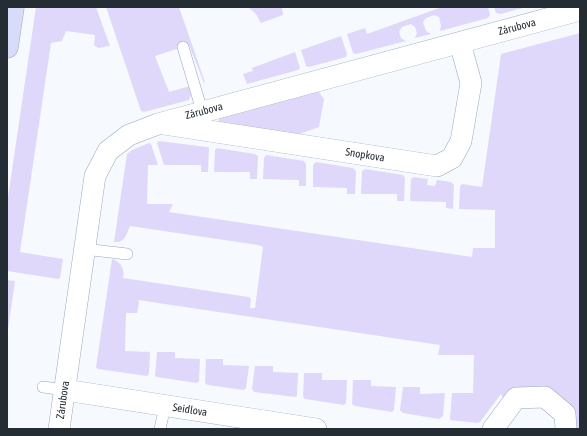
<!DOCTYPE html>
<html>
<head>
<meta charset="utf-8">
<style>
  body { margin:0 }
  #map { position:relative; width:587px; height:436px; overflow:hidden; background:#f6f9fe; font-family:"Asap Condensed",sans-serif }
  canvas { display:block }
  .frame { position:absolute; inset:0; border:8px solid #242c34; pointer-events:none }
</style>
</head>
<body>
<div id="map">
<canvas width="587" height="436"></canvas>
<div class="frame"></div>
</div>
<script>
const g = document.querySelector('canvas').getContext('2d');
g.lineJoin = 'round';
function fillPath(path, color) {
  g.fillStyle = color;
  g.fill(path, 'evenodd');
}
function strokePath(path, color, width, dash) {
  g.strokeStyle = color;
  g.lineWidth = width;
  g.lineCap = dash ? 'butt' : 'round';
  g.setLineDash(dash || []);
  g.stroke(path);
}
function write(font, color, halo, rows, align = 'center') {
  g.font = font + ' "Asap Condensed",sans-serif';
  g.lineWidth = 4;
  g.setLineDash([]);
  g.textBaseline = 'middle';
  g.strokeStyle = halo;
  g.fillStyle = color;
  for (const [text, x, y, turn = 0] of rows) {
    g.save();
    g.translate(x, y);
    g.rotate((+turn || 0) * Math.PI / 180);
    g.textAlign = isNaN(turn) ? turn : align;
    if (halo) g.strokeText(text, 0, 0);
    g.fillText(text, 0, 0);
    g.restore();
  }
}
fillPath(new Path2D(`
  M 36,7 L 96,7 L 110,46 L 98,48 L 94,45 L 95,35 L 66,31 L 62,41 L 51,43 L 20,252 L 63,259 L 60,278 L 58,279 L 7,271 L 7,204 Z
  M 106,7 L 179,7 L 205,82 L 204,83 L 189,45 L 155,56 L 169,92 L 190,86 L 191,94 L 189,100 L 144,112 L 141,111 Z
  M 248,7 L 282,7 L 283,15 L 261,23 L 256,14 Z
  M 442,7 L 488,7 L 490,15 L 488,18 L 440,31 L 441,26 L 439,17 L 434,15 L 426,18 L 423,22 L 426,31 L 431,34 L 415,38 L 417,33 L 415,27 L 411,24 L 402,27 L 399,32 L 401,38 L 406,41 L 356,54 L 353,53 L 347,34 L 365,28 L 367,34 Z
  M 494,7 L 526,7 L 501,14 L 496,13 Z
  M 580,33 L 580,429 L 574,429 L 555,392 C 533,384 522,384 504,400 L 501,394 L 480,422 L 477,423 L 450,420 L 452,393 L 473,393 L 474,355 L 438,355 L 440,345 L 138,300 L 139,303 L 137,313 L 126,313 L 125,351 L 150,352 L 149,374 L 147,376 L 98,369 L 96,367 L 112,259 C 121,262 125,268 123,278 L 249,297 L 251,299 L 250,308 L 255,308 L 263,247 L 258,245 L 130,226 C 126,235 125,243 114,242 L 127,154 L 132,150 L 149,143 L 151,144 L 158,165 L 148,165 L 147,204 L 173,204 L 169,212 L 472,257 L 473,248 L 495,248 L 495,210 L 459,209 L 460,186 L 462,184 L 482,187 L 501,54 Z
  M 341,36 L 347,54 L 346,57 L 309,67 L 306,66 L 301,50 Z
  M 295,52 L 300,68 L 298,70 L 247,84 L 243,74 L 253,71 L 252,68 Z
  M 318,91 L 324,99 L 319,127 L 297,135 L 219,123 L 219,119 L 224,115 Z
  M 159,141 L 207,147 L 209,148 L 208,172 L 201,172 L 201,165 L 164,165 L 157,143 Z
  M 217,148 L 255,154 L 258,156 L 257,179 L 250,179 L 250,172 L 214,172 L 215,150 Z
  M 266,155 L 304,161 L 306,164 L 306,186 L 299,186 L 299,180 L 263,179 L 264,158 Z
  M 316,162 L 353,168 L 356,171 L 355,194 L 347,194 L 347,188 L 313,187 L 313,165 Z
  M 365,169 L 403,175 L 405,178 L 404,201 L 397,201 L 397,194 L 361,194 L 362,171 Z
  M 414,177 L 428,179 L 427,185 L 435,186 L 437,180 L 451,182 L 454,185 L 453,209 L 446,208 L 446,202 L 410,201 L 411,179 Z
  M 7,280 L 15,281 L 7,336 Z
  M 157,352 L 175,352 L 175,358 L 200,359 L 199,381 L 197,383 L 157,377 L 155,376 Z
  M 206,359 L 223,359 L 223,365 L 249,366 L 246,388 L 244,390 L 208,385 L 205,383 Z
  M 255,366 L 273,366 L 273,372 L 298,373 L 297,396 L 295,397 L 254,392 L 252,389 Z
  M 304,373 L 322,373 L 322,380 L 347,380 L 346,403 L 344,405 L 305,399 L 303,397 Z
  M 353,380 L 371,380 L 371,386 L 396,387 L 394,410 L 392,412 L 355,406 L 352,404 Z
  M 403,387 L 420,387 L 420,394 L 445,393 L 443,416 L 439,419 L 403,413 L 400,410 Z`), '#dfd8fb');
const lane = new Path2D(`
  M 183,47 L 202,111
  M 84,249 L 127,254
  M 43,387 L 65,390
  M 160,429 L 165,406`);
const street = new Path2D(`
  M 164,124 L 437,166 L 452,158 L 461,141 L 471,83 L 460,43
  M 65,390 L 316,429
  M 59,429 L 95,176 L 108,151 L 129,135 L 158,124 L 580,10
  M 493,429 L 516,398 L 545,397 L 565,414 L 566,429`);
const secondary = new Path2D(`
  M 7,47 L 13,7`);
strokePath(lane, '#96a8be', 12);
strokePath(street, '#96a8be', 22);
strokePath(secondary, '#96a8be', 23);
strokePath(lane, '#fff', 11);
strokePath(street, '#fff', 21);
strokePath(secondary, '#d7dcf9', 22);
write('11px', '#242c34', '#fff', [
  ["Zárubova",517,27,-15],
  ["Zárubova",204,111,-15],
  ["Snopkova",365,155,9],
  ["Zárubova",63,400,-82],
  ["Seidlova",190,410,9]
]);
</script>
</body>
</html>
